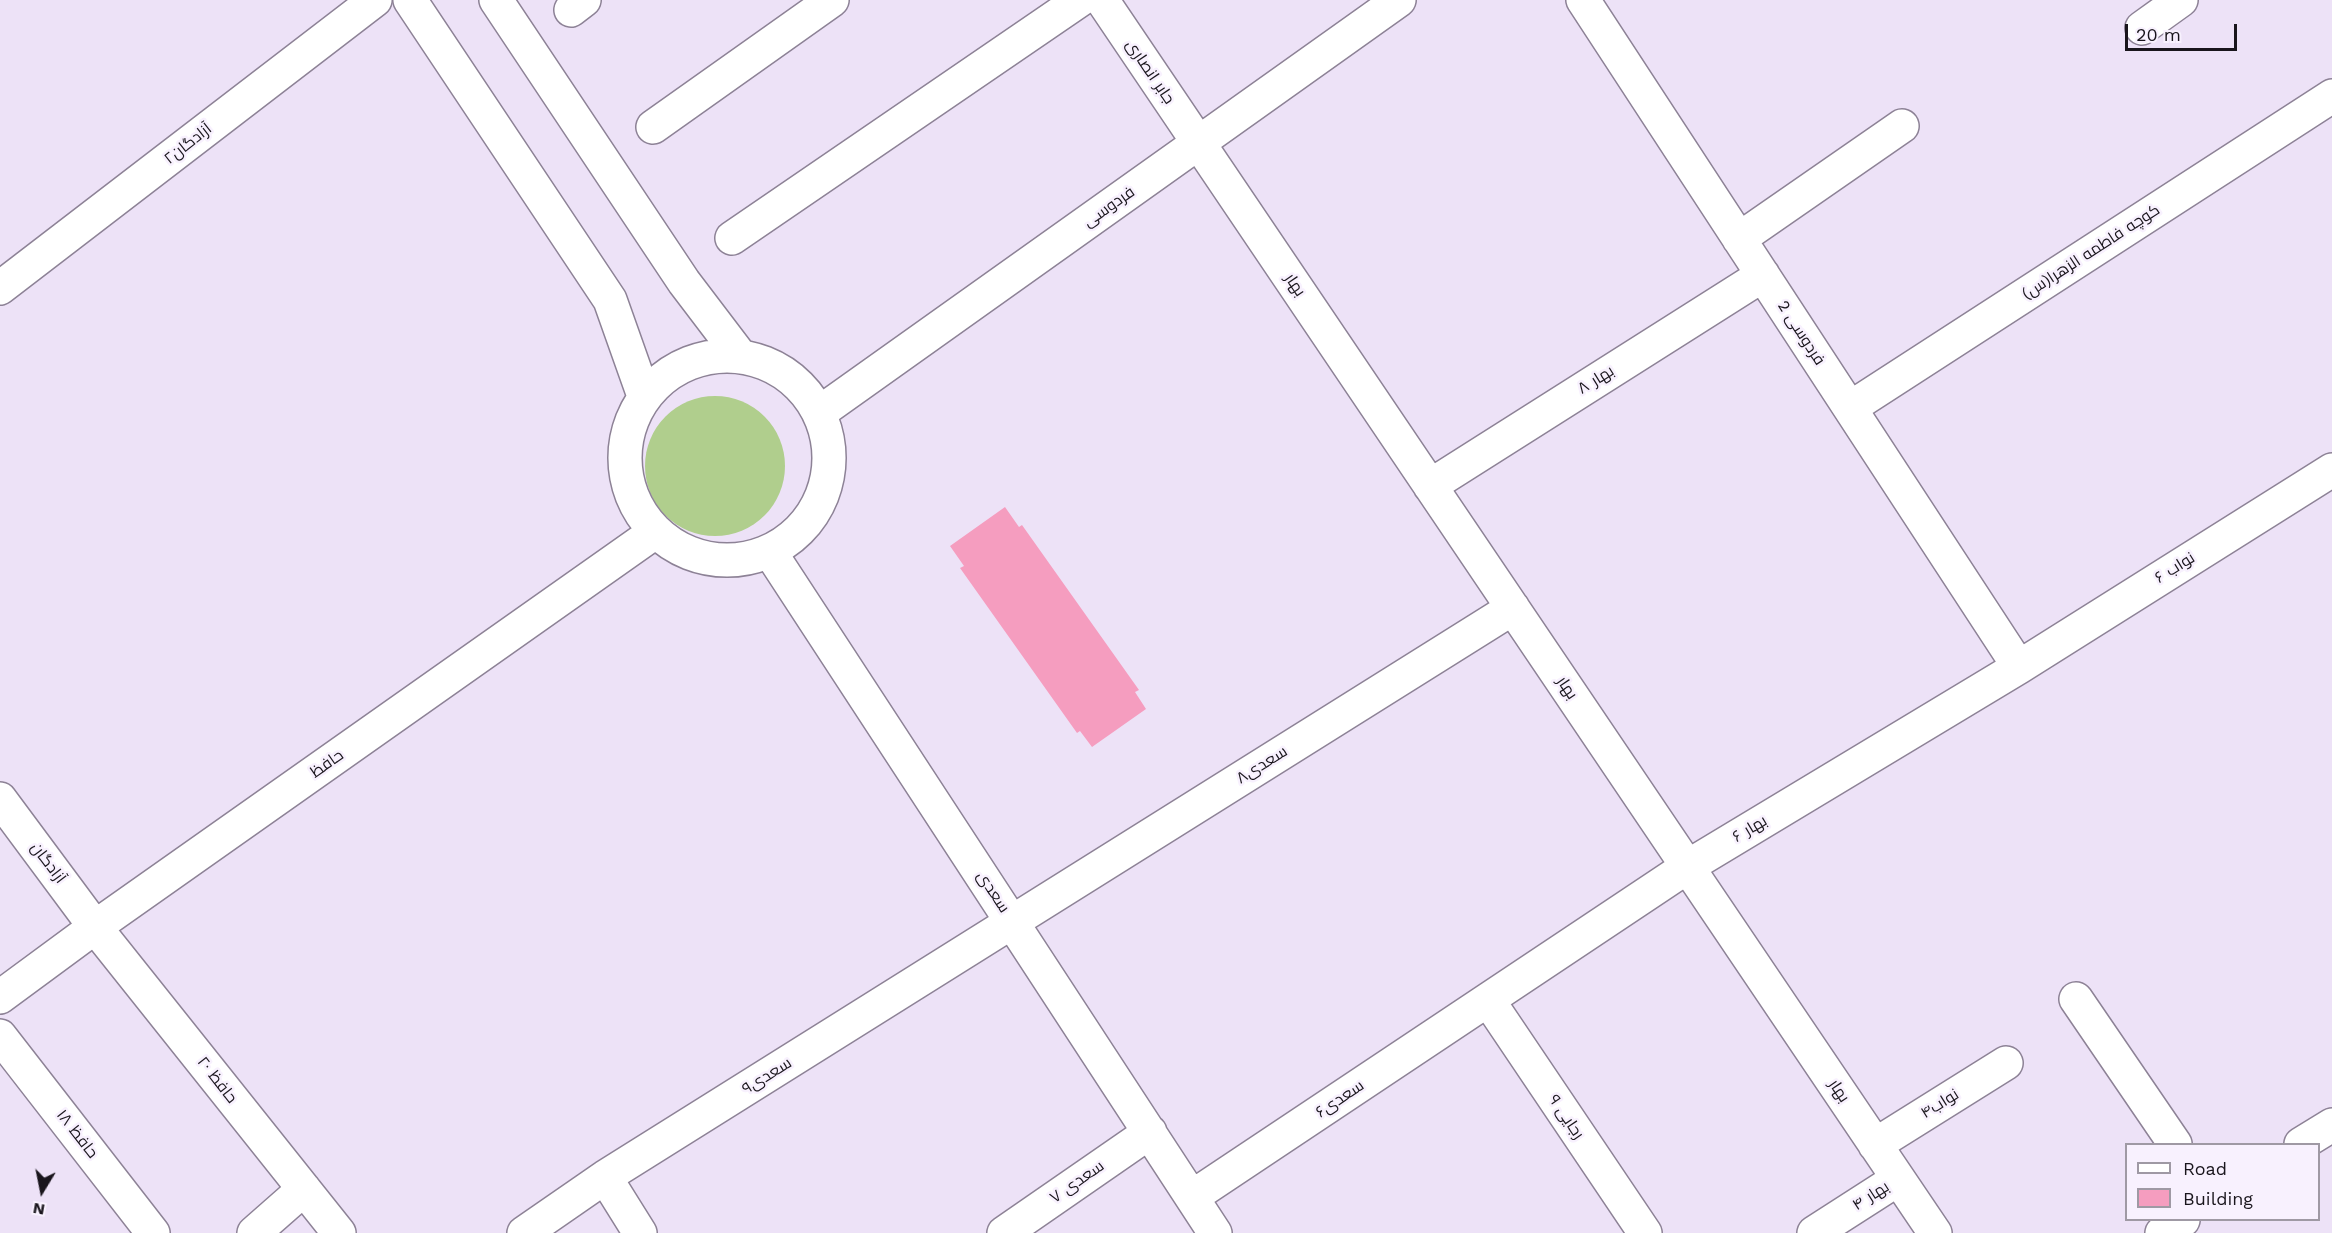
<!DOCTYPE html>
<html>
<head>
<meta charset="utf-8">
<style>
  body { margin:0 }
  #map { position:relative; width:2332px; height:1233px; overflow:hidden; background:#ede2f7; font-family:"Work Sans",sans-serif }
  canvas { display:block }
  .legend { position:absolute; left:2125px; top:1143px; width:195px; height:78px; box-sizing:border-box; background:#f8f1fe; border:2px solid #9f99a4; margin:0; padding:8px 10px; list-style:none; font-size:18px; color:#19151c }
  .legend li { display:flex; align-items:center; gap:12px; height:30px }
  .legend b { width:30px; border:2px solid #9f99a4 }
  .north { position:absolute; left:12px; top:1161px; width:60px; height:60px; -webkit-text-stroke:4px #f8f1fe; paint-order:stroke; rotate:190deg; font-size:16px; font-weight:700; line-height:24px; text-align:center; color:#19151c }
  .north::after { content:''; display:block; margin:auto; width:21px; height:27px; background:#19151c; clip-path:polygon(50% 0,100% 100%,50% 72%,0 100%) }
  .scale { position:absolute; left:2125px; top:24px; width:112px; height:27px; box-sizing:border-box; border:3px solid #19151c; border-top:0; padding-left:8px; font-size:18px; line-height:21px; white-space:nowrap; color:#19151c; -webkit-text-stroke:4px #f8f1fe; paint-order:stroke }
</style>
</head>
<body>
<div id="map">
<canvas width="2332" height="1233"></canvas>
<ul class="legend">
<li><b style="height:8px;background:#fff"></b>Road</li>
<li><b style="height:16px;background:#f59dbf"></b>Building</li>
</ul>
<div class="north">N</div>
<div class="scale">20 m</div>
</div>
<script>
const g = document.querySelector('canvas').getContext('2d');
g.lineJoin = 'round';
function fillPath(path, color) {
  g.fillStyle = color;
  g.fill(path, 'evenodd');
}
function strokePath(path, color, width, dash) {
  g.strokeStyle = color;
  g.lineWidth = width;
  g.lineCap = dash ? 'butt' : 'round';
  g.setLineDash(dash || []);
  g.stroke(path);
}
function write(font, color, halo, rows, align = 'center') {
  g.font = font + ' "Work Sans",Cairo,sans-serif';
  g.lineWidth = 5;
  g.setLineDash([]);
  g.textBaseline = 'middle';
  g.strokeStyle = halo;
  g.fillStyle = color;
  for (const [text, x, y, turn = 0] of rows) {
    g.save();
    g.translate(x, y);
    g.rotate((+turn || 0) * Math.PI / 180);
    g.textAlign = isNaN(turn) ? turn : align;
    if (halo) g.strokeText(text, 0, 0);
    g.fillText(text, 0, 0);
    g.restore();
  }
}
fillPath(new Path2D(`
  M645 466a70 70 0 1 1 140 0a70 70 0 1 1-140 0Z`), '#b0ce8d');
fillPath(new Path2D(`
  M 1005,507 L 1019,527 L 1022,525 L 1139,690 L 1135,692 L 1146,709 L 1092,747 L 1080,731 L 1077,733 L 960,568 L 964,566 L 950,546 Z`), '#f59dbf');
const minor = new Path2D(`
  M 1102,0 L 1935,1233
  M 1583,0 L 2019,667
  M 571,10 L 584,0
  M 2142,28 L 2181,0
  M 653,127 L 832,0
  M 732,238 L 1080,0
  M 1739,239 L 1902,126
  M 0,288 L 375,0
  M 1850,408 L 2332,96
  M 1430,486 L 1763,275
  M 770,552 L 1215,1233
  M 95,927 L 339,1233
  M 2076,999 L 2175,1144
  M 1488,1000 L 1645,1233
  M 0,1036 L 153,1233
  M 2301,1144 L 2332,1125
  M 1875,1145 L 2006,1063
  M 605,1177 L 640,1233
  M 1192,1197 L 1687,867 L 2019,667 L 2332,470
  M 254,1233 L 304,1189
  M 524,1233 L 605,1177 L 1513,608
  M 1004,1233 L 1150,1132
  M 1814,1233 L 1898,1179
  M 2162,1233 L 2183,1220`);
const tertiary = new Path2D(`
  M 410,0 L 610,300 L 644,396
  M 496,0 L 684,282 L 741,357
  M625 458a102 102 0 1 1 204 0a102 102 0 1 1-204 0Z
  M 819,413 L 1399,0
  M 0,799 L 95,927
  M 0,997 L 95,927 L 655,532`);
strokePath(minor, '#8d8296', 36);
strokePath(tertiary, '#8d8296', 36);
strokePath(minor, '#fff', 33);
strokePath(tertiary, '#fff', 33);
write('16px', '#19151c', '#f8f1fe', [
  ["جابر انصاری",1150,72,56],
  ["آزادگان۲",188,144,-38],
  ["فردوسی",1109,207,-35],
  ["کوچه فاطمه الزهرا(س)",2091,252,-33],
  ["بهار",1295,285,56],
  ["فردوسی 2",1801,333,57],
  ["بهار ۸",1596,380,-32],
  ["نواب ۶",2175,568,-32],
  ["بهار",1567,688,56],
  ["حافظ",327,764,-35],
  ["سعدی۸",1262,765,-32],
  ["بهار ۶",1750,829,-31],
  ["آزادگان",48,863,53],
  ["سعدی",993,892,57],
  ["سعدی۹",767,1076,-32],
  ["حافظ ۲۰",217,1080,52],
  ["بهار",1839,1091,56],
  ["سعدی۶",1340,1099,-34],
  ["نواب۴",1940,1104,-32],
  ["رجایی ۹",1566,1117,56],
  ["حافظ ۱۸",77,1134,52],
  ["سعدی ۷",1077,1182,-35],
  ["بهار ۴",1871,1196,-33]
]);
</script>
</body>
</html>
